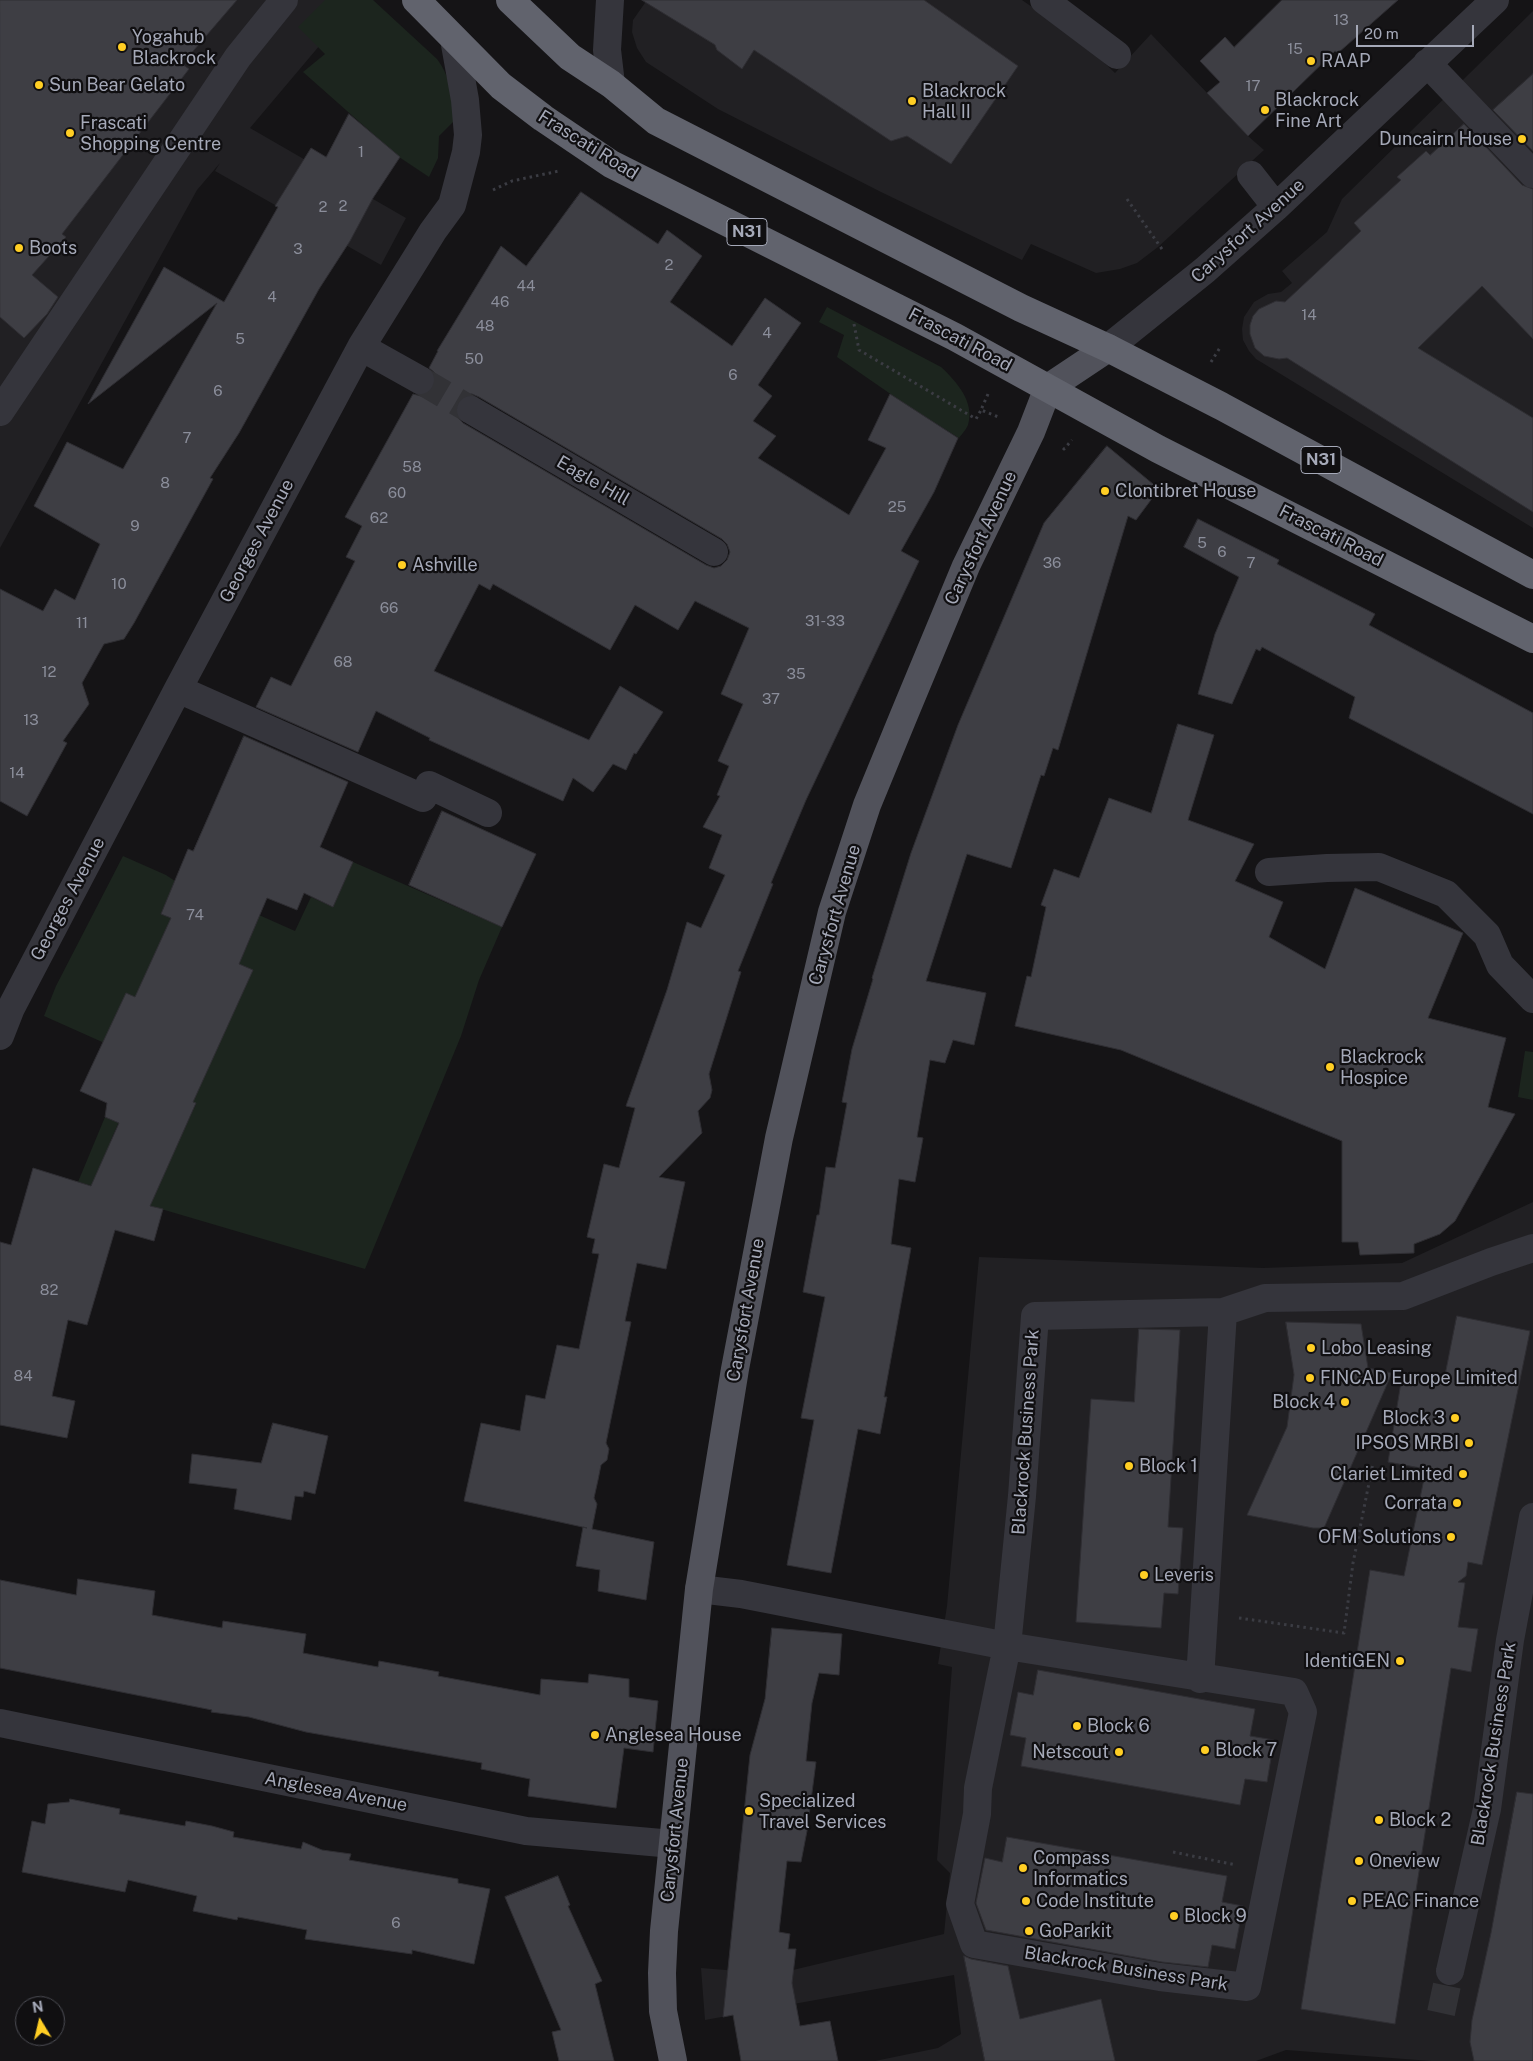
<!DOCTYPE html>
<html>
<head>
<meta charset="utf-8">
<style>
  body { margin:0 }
  #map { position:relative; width:1533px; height:2061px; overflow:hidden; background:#151416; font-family:"Public Sans",sans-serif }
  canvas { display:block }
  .north { position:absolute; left:15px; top:1996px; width:50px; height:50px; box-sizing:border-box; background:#100f11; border:1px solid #4c4d54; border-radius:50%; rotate:351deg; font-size:14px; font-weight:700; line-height:20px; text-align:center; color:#a5a9b8 }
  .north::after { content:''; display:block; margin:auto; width:18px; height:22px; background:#ffce24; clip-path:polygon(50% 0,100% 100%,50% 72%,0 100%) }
  .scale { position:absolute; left:1356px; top:25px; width:118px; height:22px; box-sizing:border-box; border:2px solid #a5a9b8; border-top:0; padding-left:6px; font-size:15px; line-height:18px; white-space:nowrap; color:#a5a9b8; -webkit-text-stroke:4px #100f11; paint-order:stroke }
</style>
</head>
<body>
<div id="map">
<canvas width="1533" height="2061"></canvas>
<div class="north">N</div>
<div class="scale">20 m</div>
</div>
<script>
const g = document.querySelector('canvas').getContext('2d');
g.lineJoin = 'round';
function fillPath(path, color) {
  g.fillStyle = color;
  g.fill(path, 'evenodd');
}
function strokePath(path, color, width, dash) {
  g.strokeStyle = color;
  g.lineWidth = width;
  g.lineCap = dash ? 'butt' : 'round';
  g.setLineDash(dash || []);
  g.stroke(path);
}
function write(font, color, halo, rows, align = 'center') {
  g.font = font + ' "Public Sans",sans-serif';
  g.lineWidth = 4.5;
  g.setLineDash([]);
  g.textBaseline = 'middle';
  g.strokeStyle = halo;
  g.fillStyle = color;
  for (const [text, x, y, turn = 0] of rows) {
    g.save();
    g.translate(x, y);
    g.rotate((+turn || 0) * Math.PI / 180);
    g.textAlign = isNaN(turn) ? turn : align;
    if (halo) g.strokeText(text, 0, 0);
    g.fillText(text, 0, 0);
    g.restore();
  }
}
fillPath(new Path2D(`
  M 0,0 L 358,0 L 250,128 L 406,218 L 381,265 L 215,171 L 220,163 L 197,190 L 0,548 Z
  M 647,0 L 1022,0 L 1085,44 L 1115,73 L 1151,34 L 1248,136 L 1264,150 L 1158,247 L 1137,263 L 1120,269 L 1096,273 L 1031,244 L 1022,260 L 881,192 L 718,109 L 646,62 L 637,48 L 632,32 L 633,20 Z
  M 1533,11 L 1533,528 L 1256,359 L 1249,351 L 1243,340 L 1242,329 L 1244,317 L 1254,302 L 1268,294 L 1281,292 L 1292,283 L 1282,271 L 1327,232 L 1342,199 Z
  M 1533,1202 L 1533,2061 L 1431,2061 L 1286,2050 L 1256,2061 L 875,2061 L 938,2048 L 961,2034 L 954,1975 L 705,2020 L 701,1968 L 776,1974 L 944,1934 L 950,1873 L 937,1860 L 952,1667 L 938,1664 L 947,1606 L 979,1257 L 1263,1268 L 1402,1263 Z`), '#212023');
fillPath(new Path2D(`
  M 325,0 L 373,0 L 437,59 C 451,77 452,98 455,120 L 439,136 L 438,158 L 429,177 L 399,157 L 303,72 L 325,54 L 298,27 Z
  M 827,307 L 941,367 C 957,382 975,402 968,425 C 966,430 961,435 959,438 L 905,404 L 837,357 L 844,335 L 819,322 Z
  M 123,856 L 166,875 L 175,881 L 161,914 L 246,948 L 259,915 L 295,931 L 311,897 L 333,907 L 353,862 L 502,927 L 479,980 L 461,1036 L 365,1269 L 134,1201 L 109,1190 L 78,1182 L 105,1117 L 121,1124 L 118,1124 L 110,1142 L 174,1151 L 196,1104 L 160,1087 L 167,1071 L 44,1016 L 56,986 Z
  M 1525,1051 L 1533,1052 L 1533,1100 L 1518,1097 Z`), '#1c251e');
const building = new Path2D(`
  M 0,0 L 237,0 L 182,64 L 189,69 L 62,234 L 66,237 L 32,275 L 58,297 L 47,314 L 24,338 L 0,317 Z
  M 642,0 L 924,0 L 1018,66 L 951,164 L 907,136 L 891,141 L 754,50 L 742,69 L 717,50 L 715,45 Z
  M 1282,0 L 1398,0 L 1338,53 L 1335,51 L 1248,136 L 1207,93 L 1220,82 L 1200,61 L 1225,37 L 1234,47 Z
  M 1533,74 L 1533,151 L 1493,110 Z
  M 349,114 L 400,157 L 373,198 L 350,241 L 319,289 L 239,433 L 210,478 L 213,479 L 134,623 L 124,639 L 104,644 L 82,683 L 89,704 L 63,741 L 67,743 L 27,816 L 0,801 L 0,589 L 43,611 L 55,589 L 75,600 L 100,544 L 34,506 L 67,442 L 123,469 L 217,303 L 88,404 L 164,267 L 224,302 L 278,207 L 275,206 L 311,148 L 326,157 Z
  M 1464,124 L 1522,185 L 1533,189 L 1533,339 L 1482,286 L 1418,348 L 1533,418 L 1533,512 L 1287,358 L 1279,359 L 1264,356 L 1255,348 L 1250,334 L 1250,325 L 1253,316 L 1259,309 L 1276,301 L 1285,302 L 1361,231 L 1354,223 L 1401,180 L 1397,177 L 1426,151 L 1430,155 Z
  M 581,192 L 658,244 L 667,230 L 702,256 L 670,302 L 732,346 L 765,298 L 801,323 L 758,385 L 772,396 L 753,421 L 776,436 L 758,458 L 849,515 L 886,448 L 868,440 L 890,394 L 958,438 L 934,492 L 901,551 L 919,561 L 806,800 L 771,883 L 773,884 L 738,971 L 741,972 L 709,1074 L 712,1090 L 710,1098 L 698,1111 L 702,1133 L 659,1177 L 685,1182 L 666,1269 L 637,1263 L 625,1321 L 631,1322 L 606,1443 L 609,1449 L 607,1460 L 601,1465 L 598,1480 L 594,1498 L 597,1504 L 592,1529 L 654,1542 L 646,1600 L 598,1591 L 600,1570 L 576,1566 L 583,1527 L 587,1528 L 464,1501 L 481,1423 L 520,1431 L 526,1395 L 545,1399 L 557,1345 L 579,1349 L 599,1254 L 592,1253 L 595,1239 L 587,1237 L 604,1164 L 619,1168 L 635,1108 L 626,1106 L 667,990 L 687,922 L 701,928 L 725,875 L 709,868 L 722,835 L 703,827 L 720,796 L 717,795 L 729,766 L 718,761 L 743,704 L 721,694 L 749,628 L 695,601 L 678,630 L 635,605 L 610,650 L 493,584 L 490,590 L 479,584 L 434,671 L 589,740 L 620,686 L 663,712 L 636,754 L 634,753 L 626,770 L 613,764 L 593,792 L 573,778 L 563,801 L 429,740 L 430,738 L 376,711 L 358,752 L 256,707 L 271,677 L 291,686 L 355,561 L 346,557 L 362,526 L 345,517 L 413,394 L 421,396 L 428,394 L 433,388 L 436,379 L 434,372 L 429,368 L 438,351 L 437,351 L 501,246 L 526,266 ZM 472,394 L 479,397 L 722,539 L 727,544 L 730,552 L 727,560 L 721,566 L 714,568 L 706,565 L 463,423 L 457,417 L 455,409 L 457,403 L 464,396 Z
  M 1107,446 L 1159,489 L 1136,520 L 1128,516 L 1058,750 L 1053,748 L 1044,776 L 1041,775 L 1011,868 L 967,854 L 965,860 L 926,981 L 986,993 L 974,1045 L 953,1040 L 945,1063 L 930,1060 L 917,1137 L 923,1138 L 915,1182 L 899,1179 L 891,1244 L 911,1248 L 884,1397 L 887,1397 L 880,1434 L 858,1429 L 831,1573 L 787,1565 L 814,1420 L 801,1418 L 825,1297 L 803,1292 L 817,1215 L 819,1215 L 826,1167 L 835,1168 L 847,1103 L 842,1102 L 852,1049 L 873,979 L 872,978 L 911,853 L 958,725 L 1044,523 Z
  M 1198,519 L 1279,560 L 1277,564 L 1375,614 L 1369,625 L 1533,713 L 1533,814 L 1349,718 L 1355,697 L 1262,647 L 1260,651 L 1256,649 L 1232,704 L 1198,694 L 1215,634 L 1239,577 L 1184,547 Z
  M 1178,724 L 1214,735 L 1188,820 L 1254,844 L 1235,881 L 1283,902 L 1269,937 L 1325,969 L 1355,888 L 1463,933 L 1428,1018 L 1506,1038 L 1488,1107 L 1515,1114 L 1455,1221 L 1440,1234 L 1414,1244 L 1414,1253 L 1360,1255 L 1358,1242 L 1342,1242 L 1342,1141 L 1121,1050 L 1015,1026 L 1027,976 L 1031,977 L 1046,907 L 1041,905 L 1054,869 L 1079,878 L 1109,798 L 1151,813 Z
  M 244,736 L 348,782 L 320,847 L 353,862 L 333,907 L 304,893 L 297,910 L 267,898 L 239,964 L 253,970 L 193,1102 L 196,1103 L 150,1206 L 163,1209 L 154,1241 L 115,1230 L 87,1325 L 68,1320 L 52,1396 L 75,1401 L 67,1438 L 0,1425 L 0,1242 L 11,1245 L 33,1168 L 91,1186 L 119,1123 L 105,1117 L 107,1103 L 80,1091 L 126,993 L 135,997 L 171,918 L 161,914 L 188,849 L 193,851 Z
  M 442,811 L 536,854 L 502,927 L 409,885 Z
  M 1457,1316 L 1530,1331 L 1482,1565 L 1468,1562 L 1466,1576 L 1458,1582 L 1465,1583 L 1458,1627 L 1478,1629 L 1471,1672 L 1451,1668 L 1395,2024 L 1301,2009 L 1370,1570 L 1404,1576 L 1426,1469 L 1388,1462 L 1402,1376 L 1443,1384 Z
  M 1286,1322 L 1361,1324 L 1368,1368 L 1392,1373 L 1324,1528 L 1313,1528 L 1247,1515 L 1287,1427 L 1294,1375 Z
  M 1139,1329 L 1180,1330 L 1168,1527 L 1183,1528 L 1178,1594 L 1164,1593 L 1161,1628 L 1076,1622 L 1091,1399 L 1134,1402 Z
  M 273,1423 L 328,1436 L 315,1494 L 304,1491 L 303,1497 L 295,1496 L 291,1520 L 234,1509 L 237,1489 L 189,1483 L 192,1454 L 261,1463 Z
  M 78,1579 L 155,1591 L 152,1615 L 222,1628 L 223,1621 L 306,1634 L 303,1653 L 378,1667 L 379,1661 L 439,1672 L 438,1676 L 540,1695 L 541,1679 L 588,1683 L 589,1674 L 629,1679 L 629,1697 L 658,1701 L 653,1752 L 624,1748 L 616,1808 L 528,1796 L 530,1779 L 481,1769 L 482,1763 L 306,1732 L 249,1717 L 211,1712 L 212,1710 L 0,1668 L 0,1580 L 76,1595 Z
  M 772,1628 L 842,1634 L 839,1675 L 819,1673 L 812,1703 L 806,1761 L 816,1762 L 807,1831 L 801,1862 L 787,1861 L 779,1932 L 790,1934 L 788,1949 L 796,1949 L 792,1983 L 800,2026 L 830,2021 L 838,2061 L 741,2061 L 733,2015 L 723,2017 L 750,1755 L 765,1699 Z
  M 1038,1670 L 1255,1709 L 1250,1736 L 1274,1740 L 1267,1782 L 1245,1779 L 1240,1805 L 1021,1766 L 1026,1738 L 1010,1735 L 1018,1692 L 1033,1695 Z
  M 1517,1792 L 1533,1794 L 1533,2061 L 1474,2061 L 1470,2042 L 1472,2020 L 1491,1933 Z
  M 70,1799 L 120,1809 L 119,1814 L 185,1826 L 186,1821 L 212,1826 L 234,1832 L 233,1837 L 301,1849 L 303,1842 L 322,1850 L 351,1854 L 349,1860 L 458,1879 L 458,1883 L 490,1889 L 474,1964 L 412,1950 L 412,1954 L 305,1939 L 307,1930 L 238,1917 L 237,1920 L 193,1911 L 197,1896 L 128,1880 L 125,1892 L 22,1872 L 32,1821 L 45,1824 L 48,1804 L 69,1802 Z
  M 1007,1837 L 1227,1876 L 1222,1902 L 1243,1906 L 1235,1949 L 1212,1945 L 1208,1967 L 1162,1962 L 986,1930 L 976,1903 L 985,1858 L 1002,1862 Z
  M 558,1876 L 570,1905 L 568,1906 L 602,1981 L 595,1984 L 614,2061 L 559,2061 L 552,2032 L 561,2030 L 505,1897 Z
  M 964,1956 L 971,1959 L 1008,1966 L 1020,2019 L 1101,1999 L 1115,2061 L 985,2061 Z`);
fillPath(building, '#3e3e44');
strokePath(building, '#2f2e33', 1);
strokePath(new Path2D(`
  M 420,380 L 471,410
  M 1441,2013 L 1450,1971`), '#323236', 28, [28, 14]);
strokePath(new Path2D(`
  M 493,190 L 512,181 L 559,171
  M 1127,199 L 1164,252
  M 854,324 L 859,350 L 976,419 L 981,410
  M 1211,362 L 1221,346
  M 988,394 L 981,410 L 1001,418
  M 1063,448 L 1064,449 L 1072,440
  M 1239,1618 L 1344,1633 L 1353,1563 L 1373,1463
  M 1173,1852 L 1236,1865`), '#3b3c43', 3, [2.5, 4]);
strokePath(new Path2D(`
  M 610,0 L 607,50 L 611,84
  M 1044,0 L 1117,55
  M 1427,63 L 1533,174
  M 1251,175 L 1276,207
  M 361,347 L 420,380
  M 1108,348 L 1205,270 L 1276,207 L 1495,0
  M 471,410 L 714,552
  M 0,412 L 238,57 L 284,0
  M 178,689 L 423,798 L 429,785 L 488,813
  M 1269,872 L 1327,868 L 1379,867 L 1446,894 L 1487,935 L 1500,965 L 1533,999
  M 0,1036 L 11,1008 L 178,689 L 361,347 L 433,231 L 452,205 L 466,152 L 468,135 L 465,100 L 454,39
  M 699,1589 L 741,1594 L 1007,1646 L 1294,1692 L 1303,1712 L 1247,1987 L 1160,1977 L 974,1944 L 960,1904 L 977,1814 L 978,1788 L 1007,1646 L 1022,1496 L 1035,1316 L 1223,1312
  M 1200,1679 L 1223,1312 L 1265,1298 L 1403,1296 L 1491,1262 L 1533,1248
  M 0,1723 L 526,1831 L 673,1844
  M 1450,1971 L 1487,1809 L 1510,1640 L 1533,1517`), '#35353c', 28);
strokePath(new Path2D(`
  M 673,2061 L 663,2011 L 662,1973 L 664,1931 L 699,1589 L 735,1369 L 779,1138 L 832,912 L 867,805 L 904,715 L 966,566 L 1031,432 L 1048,388 L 1108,348`), '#51525b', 28);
strokePath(new Path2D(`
  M 416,0 L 501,86 L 543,118 L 611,164 L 955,337 L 1158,449 L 1533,639
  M 510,0 L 570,57 L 611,84 L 656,121 L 1021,308 L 1108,348 L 1221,406 L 1533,575`), '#61636d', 28);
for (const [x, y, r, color] of [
  [122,47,5,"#ffce24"],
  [1311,61,5,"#ffce24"],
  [39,85,5,"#ffce24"],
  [912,101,5,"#ffce24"],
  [1265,110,5,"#ffce24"],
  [70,133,5,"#ffce24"],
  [1522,139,5,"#ffce24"],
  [19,248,5,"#ffce24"],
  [1105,491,5,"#ffce24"],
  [402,565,5,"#ffce24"],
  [1330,1067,5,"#ffce24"],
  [1311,1348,5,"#ffce24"],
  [1310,1378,5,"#ffce24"],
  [1345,1402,5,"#ffce24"],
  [1455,1418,5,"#ffce24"],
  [1469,1443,5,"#ffce24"],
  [1129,1466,5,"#ffce24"],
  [1463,1474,5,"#ffce24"],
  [1457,1503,5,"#ffce24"],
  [1451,1537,5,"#ffce24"],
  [1144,1575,5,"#ffce24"],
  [1400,1661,5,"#ffce24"],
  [1077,1726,5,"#ffce24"],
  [595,1735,5,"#ffce24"],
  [1205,1750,5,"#ffce24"],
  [1119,1752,5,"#ffce24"],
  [749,1811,5,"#ffce24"],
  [1379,1820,5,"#ffce24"],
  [1359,1861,5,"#ffce24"],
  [1023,1868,5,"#ffce24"],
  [1026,1901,5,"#ffce24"],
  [1352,1901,5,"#ffce24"],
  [1174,1916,5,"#ffce24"],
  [1029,1931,5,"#ffce24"]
]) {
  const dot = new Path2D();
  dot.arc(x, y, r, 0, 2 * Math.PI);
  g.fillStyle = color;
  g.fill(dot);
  strokePath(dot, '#100f11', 2);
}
write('15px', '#8b8e9b', null, [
  ["13",1341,20],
  ["15",1295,49],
  ["17",1253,86],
  ["1",361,152],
  ["2",343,206],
  ["2",323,207],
  ["3",298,249],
  ["2",669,265],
  ["44",526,286],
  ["4",272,297],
  ["46",500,302],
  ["14",1309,315],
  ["48",485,326],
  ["4",767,333],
  ["5",240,339],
  ["50",474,359],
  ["6",733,375],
  ["6",218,391],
  ["7",187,438],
  ["58",412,467],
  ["8",165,483],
  ["60",397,493],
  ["25",897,507],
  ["62",379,518],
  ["9",135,526],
  ["5",1202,543],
  ["6",1222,552],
  ["36",1052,563],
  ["7",1251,563],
  ["10",119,584],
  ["66",389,608],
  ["31-33",825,621],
  ["11",82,623],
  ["68",343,662],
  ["12",49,672],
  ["35",796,674],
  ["37",771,699],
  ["13",31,720],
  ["14",17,773],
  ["74",195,915],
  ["82",49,1290],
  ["84",23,1376],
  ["6",396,1923]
]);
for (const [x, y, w] of [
  [747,232,40],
  [1321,460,40]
]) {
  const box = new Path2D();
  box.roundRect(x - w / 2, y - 13.5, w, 27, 4);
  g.fillStyle = '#100f11';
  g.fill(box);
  strokePath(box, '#a5a9b8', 1);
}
write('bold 16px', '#a5a9b8', null, [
  ["N31",747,232],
  ["N31",1321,460]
]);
write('18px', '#a5a9b8', '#100f11', [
  ["Yogahub",132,37],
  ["Blackrock",132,58],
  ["RAAP",1321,61],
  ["Sun Bear Gelato",49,85],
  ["Blackrock",922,91],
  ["Hall II",922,112],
  ["Blackrock",1275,100],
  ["Fine Art",1275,121],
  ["Frascati",80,123],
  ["Shopping Centre",80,144],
  ["Duncairn House",1512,139,"right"],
  ["Boots",29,248],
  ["Clontibret House",1115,491],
  ["Ashville",412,565],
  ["Blackrock",1340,1057],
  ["Hospice",1340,1078],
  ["Lobo Leasing",1321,1348],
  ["FINCAD Europe Limited",1320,1378],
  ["Block 4",1335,1402,"right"],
  ["Block 3",1445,1418,"right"],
  ["IPSOS MRBI",1459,1443,"right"],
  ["Block 1",1139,1466],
  ["Clariet Limited",1453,1474,"right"],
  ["Corrata",1447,1503,"right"],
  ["OFM Solutions",1441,1537,"right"],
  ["Leveris",1154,1575],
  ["IdentiGEN",1390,1661,"right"],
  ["Block 6",1087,1726],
  ["Anglesea House",605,1735],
  ["Block 7",1215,1750],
  ["Netscout",1109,1752,"right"],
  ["Specialized",759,1801],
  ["Travel Services",759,1822],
  ["Block 2",1389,1820],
  ["Compass",1033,1858],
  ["Informatics",1033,1879],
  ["Oneview",1369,1861],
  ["Code Institute",1036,1901],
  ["PEAC Finance",1362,1901],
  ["Block 9",1184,1916],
  ["GoParkit",1039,1931]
], 'left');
write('18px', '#a5a9b8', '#100f11', [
  ["Frascati Road",588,145,32],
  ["Carysfort Avenue",1248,231,-42],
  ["Frascati Road",960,340,28],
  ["Eagle Hill",593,481,30],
  ["Frascati Road",1331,536,27],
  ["Carysfort Avenue",981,538,-65],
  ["Georges Avenue",257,541,-62],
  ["Georges Avenue",68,899,-62],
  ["Carysfort Avenue",835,915,-74],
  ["Carysfort Avenue",746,1310,-80],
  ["Blackrock Business Park",1026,1432,-86],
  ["Blackrock Business Park",1494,1744,-81],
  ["Anglesea Avenue",336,1792,11],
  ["Carysfort Avenue",675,1830,-84],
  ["Blackrock Business Park",1126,1969,9]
]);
</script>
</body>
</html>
